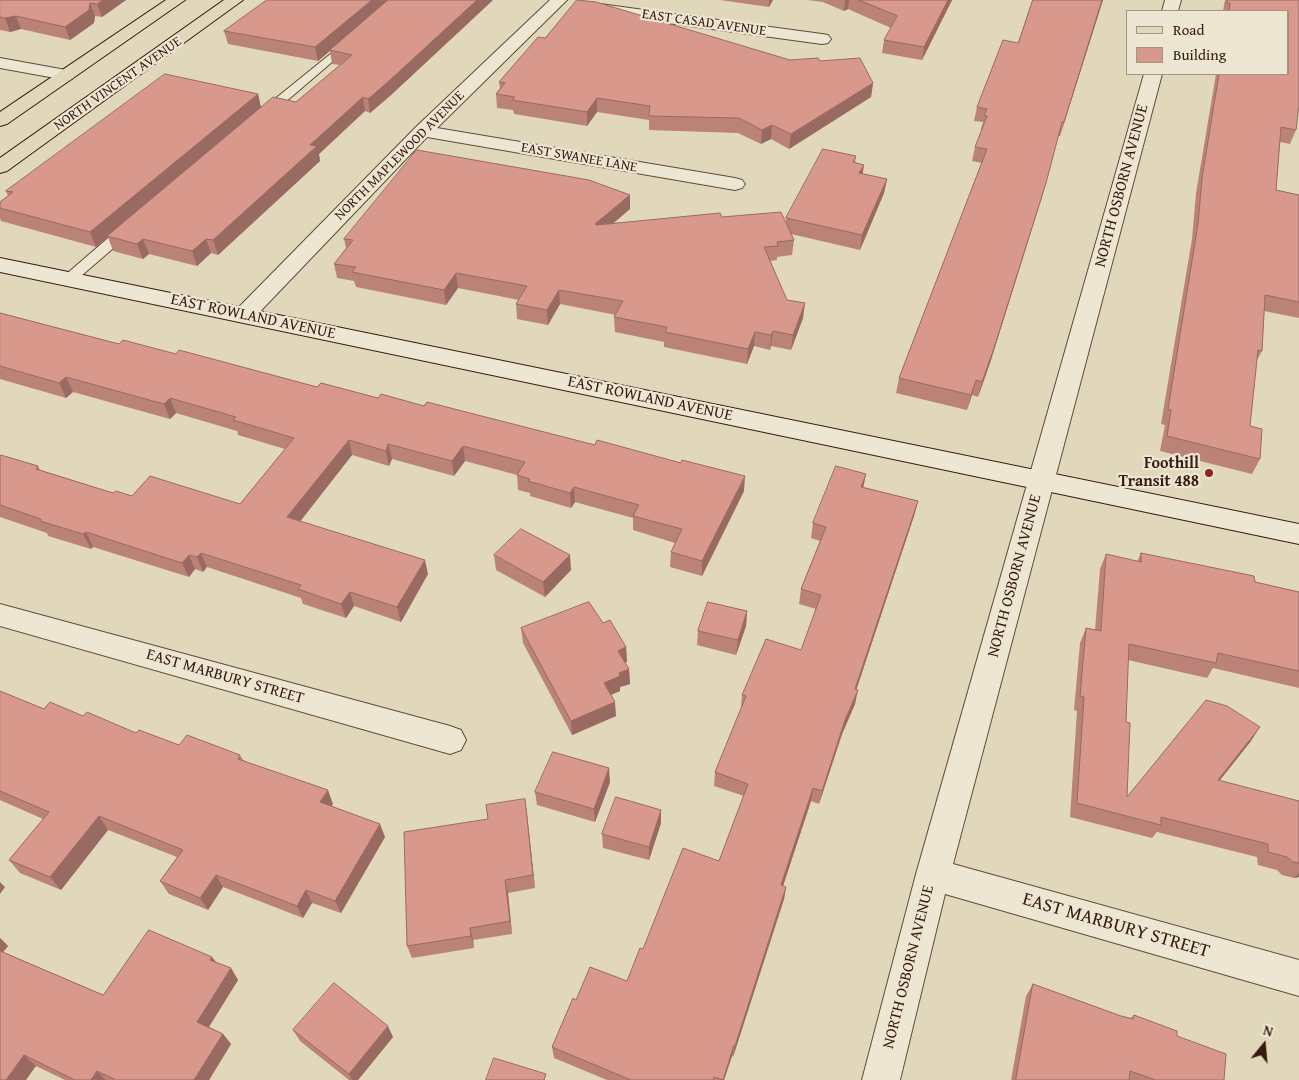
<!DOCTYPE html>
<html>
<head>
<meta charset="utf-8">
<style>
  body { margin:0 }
  #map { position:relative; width:1299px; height:1080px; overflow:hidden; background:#e1d8bb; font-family:"Gentium Book Plus",serif }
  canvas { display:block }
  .legend { position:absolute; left:1126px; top:10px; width:162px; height:65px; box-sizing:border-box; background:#ece6d3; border:1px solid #a49484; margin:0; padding:6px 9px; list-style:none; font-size:15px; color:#381a0e }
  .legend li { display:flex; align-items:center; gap:10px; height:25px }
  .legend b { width:25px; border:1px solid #a49484 }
  .north { position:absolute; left:1239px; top:1020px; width:50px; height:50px; -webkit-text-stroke:4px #ece6d3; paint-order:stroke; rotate:17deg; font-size:14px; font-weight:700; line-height:20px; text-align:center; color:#381a0e }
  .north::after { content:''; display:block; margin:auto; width:18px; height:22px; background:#381a0e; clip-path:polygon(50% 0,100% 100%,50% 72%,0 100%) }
</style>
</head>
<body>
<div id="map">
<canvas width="1299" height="1080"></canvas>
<ul class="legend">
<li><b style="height:6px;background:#e1d8bb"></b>Road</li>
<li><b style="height:14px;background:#d9988c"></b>Building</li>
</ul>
<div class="north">N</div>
</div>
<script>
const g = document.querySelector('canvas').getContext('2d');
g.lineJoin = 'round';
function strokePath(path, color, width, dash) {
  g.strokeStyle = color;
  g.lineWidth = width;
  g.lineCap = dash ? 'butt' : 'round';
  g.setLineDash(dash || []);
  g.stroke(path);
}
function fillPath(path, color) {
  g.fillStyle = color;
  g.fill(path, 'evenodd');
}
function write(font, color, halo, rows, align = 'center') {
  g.font = font + ' "Gentium Book Plus",serif';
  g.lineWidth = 4.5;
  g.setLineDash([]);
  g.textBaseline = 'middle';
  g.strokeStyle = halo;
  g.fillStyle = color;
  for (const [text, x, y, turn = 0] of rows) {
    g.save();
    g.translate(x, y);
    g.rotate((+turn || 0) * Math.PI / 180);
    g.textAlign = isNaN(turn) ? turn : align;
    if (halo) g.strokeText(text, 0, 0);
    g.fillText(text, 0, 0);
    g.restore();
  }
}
const lane = new Path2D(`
  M 349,39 L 353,40 L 353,44 L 268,117 L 260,117 L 260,111 Z
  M 127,225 L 132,226 L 134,229 L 132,232 L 73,283 L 63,283 L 61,280 L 63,277 L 122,226 Z`);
const street = new Path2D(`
  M 550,0 L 567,0 L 437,128 L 735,178 L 742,180 L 745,184 L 742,188 L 735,190 L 427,137 L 252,320 L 244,322 L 236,320 L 233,315 L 236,310 L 416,127 Z
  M 1165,0 L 1181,0 L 1178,11 L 1162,11 Z
  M 600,4 L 822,34 L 828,35 L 831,39 L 828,43 L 822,44 L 594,13 L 592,9 L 594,5 Z
  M 0,58 L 66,70 L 72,71 L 75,75 L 72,79 L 66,80 L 0,68 Z
  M 1144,74 L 1162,74 L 953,864 L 1299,960 L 1299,996 L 945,894 L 900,1080 L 862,1080 L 916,874 Z
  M 0,604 L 450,726 L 461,730 L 466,740 L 461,750 L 450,754 L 0,626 Z`);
const secondary = new Path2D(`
  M 0,258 L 1299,524 L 1299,544 L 0,272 Z`);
const primary = new Path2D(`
  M 166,0 L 185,0 L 7,124 L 0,126 L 0,112 Z
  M 224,0 L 243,0 L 7,171 L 0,173 L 0,158 Z`);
strokePath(lane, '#624a39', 2);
strokePath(street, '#624a39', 2);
strokePath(secondary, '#381a0e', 2);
strokePath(primary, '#381a0e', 2);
fillPath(lane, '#ece6d3');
fillPath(street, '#ece6d3');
fillPath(secondary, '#ece6d3');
fillPath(primary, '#e1d8bb');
fillPath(new Path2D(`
  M 0,0 L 126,0 L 102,17 L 95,16 L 94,23 L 70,40 L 21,29 L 10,32 L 0,30 Z
  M 267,0 L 493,0 L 391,95 L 370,113 L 365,111 L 319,154 L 320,161 L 218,255 L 211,253 L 197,266 L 149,254 L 143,259 L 113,251 L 108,237 L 96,247 L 1,221 L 0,218 L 0,202 L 8,196 L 6,191 L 258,94 L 261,107 L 296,102 L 340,65 L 332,64 L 330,51 L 318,61 L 228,44 L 224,31 Z
  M 720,0 L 773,0 L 769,7 Z
  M 807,0 L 952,0 L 922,60 L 882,53 L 884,40 L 891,28 L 848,9 L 844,11 L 823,2 Z
  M 1033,0 L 1103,0 L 1060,136 L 1058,136 L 1042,197 L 990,363 L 978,397 L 972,395 L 967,410 L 896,393 L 899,378 L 982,163 L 972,161 L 975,147 L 982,129 L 981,129 L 983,122 L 974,121 L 977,107 L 1018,43 Z
  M 1225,0 L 1299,0 L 1296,130 L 1290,144 L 1280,142 L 1276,190 L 1299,195 L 1299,318 L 1264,311 L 1262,351 L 1256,362 L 1250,426 L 1260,459 L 1252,474 L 1160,451 L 1165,425 L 1161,424 L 1192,239 L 1196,193 L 1216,74 L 1288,74 L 1288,11 L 1223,11 Z
  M 545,38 L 790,60 L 820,61 L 873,83 L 871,97 L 789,149 L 771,139 L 761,144 L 738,133 L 649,130 L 649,120 L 597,112 L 587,126 L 514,114 L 513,110 L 497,108 L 496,94 L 500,88 L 499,82 Z
  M 856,156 L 855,163 L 862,174 L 887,179 L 884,193 L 860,250 L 791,234 L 794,240 L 792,255 L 777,257 L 777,260 L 770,261 L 787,300 L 803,318 L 791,350 L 771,346 L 770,350 L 754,346 L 747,364 L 664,347 L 664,342 L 615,332 L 614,317 L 616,315 L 560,304 L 548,325 L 517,319 L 516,304 L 519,300 L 458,288 L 446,305 L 356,287 L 354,281 L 337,278 L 334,264 L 346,248 L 344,239 L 630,195 L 630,209 L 613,223 L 722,217 L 786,222 L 786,218 Z
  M 0,313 L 119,344 L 176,354 L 317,387 L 378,398 L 744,491 L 702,576 L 670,567 L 671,552 L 675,543 L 633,530 L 633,518 L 575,502 L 571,508 L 530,496 L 530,493 L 518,490 L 517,475 L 465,461 L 454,476 L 392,459 L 389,466 L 352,455 L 300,521 L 428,574 L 401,622 L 354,606 L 346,618 L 303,604 L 301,598 L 207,567 L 203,572 L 195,569 L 189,577 L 93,547 L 91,549 L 48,536 L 47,533 L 0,517 L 0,456 L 38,466 L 40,470 L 113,493 L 132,496 L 240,504 L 285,449 L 238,435 L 237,431 L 176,413 L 170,419 L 73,392 L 66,398 L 0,379 Z
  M 863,487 L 918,501 L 914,516 L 856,689 L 855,704 L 842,734 L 819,804 L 811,801 L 783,886 L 786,887 L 784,899 L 733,1057 L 732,1056 L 724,1080 L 607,1080 L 554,1058 L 552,1047 L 576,1000 L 627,981 L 643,949 L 719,861 L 744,796 L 714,786 L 715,772 L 741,709 L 742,695 L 801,650 L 816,609 L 799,604 L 801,589 L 820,541 L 811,538 L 813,523 Z
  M 1141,553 L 1255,582 L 1299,592 L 1299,688 L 1213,668 L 1207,678 L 1128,660 L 1126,722 L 1127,797 L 1251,741 L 1219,781 L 1299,801 L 1299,877 L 1294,878 L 1282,875 L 1277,870 L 1258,865 L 1257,857 L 1157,832 L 1152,838 L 1070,817 L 1077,711 L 1074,710 L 1080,643 L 1086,628 L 1095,630 L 1100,569 L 1106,554 L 1137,562 Z
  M 494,555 L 571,570 L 545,597 L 496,570 Z
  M 747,611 L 746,626 L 736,655 L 697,645 L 698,631 Z
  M 603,623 L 626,647 L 627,662 L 625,662 L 629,669 L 630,684 L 620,687 L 620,691 L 611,695 L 616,716 L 572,735 L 523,643 L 521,628 Z
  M 0,691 L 44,709 L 83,716 L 136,733 L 179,745 L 240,755 L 243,760 L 333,804 L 331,806 L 385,837 L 341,913 L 312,903 L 303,918 L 223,887 L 208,910 L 169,894 L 160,881 L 177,857 L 108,830 L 61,890 L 20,873 L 9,860 L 43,819 L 0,800 Z
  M 610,782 L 595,822 L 537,805 L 535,792 Z
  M 525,799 L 535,888 L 508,893 L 512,934 L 473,940 L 474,948 L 412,958 L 407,946 L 488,819 Z
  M 661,823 L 649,860 L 603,848 L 602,834 Z
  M 0,938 L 8,946 L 3,952 L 103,995 L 212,957 L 216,962 L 231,968 L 238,980 L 209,1027 L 223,1034 L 231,1044 L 209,1080 L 65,1080 L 36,1066 L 0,1080 Z
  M 1033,984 L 1121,1016 L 1131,1018 L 1134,1015 L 1177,1036 L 1224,1080 L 1011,1080 L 1026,996 Z
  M 293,1030 L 393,1037 L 358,1080 L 349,1080 L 300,1041 Z`), '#bb8378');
fillPath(new Path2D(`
  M 103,0 L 126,0 L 102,17 L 97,4 Z
  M 372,0 L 390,0 L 318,61 L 315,47 Z
  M 477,0 L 493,0 L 391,95 L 370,113 L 368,99 Z
  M 769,0 L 773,0 L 769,7 Z
  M 845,0 L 849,0 L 848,9 L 844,11 Z
  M 948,0 L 952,0 L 922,60 L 924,47 Z
  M 1102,0 L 1103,0 L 1060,136 L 1064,122 Z
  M 90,3 L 95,16 L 94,23 L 70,40 L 65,27 Z
  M 16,16 L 21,29 L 10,32 L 5,18 Z
  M 873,83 L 871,97 L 789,149 L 791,134 Z
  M 258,94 L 261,108 L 96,247 L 90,232 Z
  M 363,97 L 365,111 L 319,154 L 320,161 L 218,255 L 213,240 L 310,145 Z
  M 597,98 L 597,112 L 587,126 L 587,112 Z
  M 772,125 L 771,139 L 761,144 L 762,130 Z
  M 864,165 L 862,179 L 859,173 Z
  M 887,179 L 884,193 L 860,250 L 862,235 Z
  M 1046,183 L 990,363 L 978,397 L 982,382 Z
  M 630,195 L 630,209 L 596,238 L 595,224 Z
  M 143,239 L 149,254 L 143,259 L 137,244 Z
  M 206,239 L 211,253 L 197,266 L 192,251 Z
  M 456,273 L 458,288 L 446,305 L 444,290 Z
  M 559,290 L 560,304 L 548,325 L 547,310 Z
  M 805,303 L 803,318 L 791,350 L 793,335 Z
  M 773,331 L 771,346 L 770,350 L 771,335 Z
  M 755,332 L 754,346 L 747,364 L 748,349 Z
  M 66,377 L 73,392 L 66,398 L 59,383 Z
  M 976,380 L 972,395 L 967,410 L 971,395 Z
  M 170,398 L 176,413 L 170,419 L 164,404 Z
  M 349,440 L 352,455 L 292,532 L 287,517 Z
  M 388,444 L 392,459 L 389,466 L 386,451 Z
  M 463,446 L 465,461 L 454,476 L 452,461 Z
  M 866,474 L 863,489 L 861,487 Z
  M 745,476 L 744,491 L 702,576 L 702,561 Z
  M 574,487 L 575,502 L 571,508 L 570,493 Z
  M 918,501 L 914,516 L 852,703 L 855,689 Z
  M 86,532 L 93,547 L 91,549 L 83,534 Z
  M 201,553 L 207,567 L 203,572 L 197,557 Z
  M 189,555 L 195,569 L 189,577 L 182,563 Z
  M 570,555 L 571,570 L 545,597 L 543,582 Z
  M 425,560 L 428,574 L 401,622 L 397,607 Z
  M 350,592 L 354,606 L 346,618 L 341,604 Z
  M 747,611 L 746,626 L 736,655 L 738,640 Z
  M 626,647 L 627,662 L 619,665 L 618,651 Z
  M 629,669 L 630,684 L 620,687 L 620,691 L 605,697 L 604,683 L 619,673 Z
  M 858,690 L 855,704 L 842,734 L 819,804 L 822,791 L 845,720 Z
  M 615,702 L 616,716 L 572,735 L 571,721 Z
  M 1260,727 L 1251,741 L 1209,794 L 1218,780 Z
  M 609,768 L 610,782 L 595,822 L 594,809 Z
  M 813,788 L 811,801 L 779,898 L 781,885 Z
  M 328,790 L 333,804 L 325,815 L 320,802 Z
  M 525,799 L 527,813 L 535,888 L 533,875 Z
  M 661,810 L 661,823 L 649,860 L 649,847 Z
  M 99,816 L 108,830 L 61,890 L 50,877 Z
  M 380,824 L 385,837 L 341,913 L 335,901 Z
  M 1299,873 L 1299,877 L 1294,878 Z
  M 216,875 L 223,887 L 208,910 L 200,898 Z
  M 505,880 L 508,893 L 512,934 L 510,921 Z
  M 0,882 L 5,887 L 0,894 Z
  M 786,887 L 784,899 L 733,1057 L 735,1046 Z
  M 306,890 L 312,903 L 303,918 L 297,906 Z
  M 470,928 L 473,940 L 474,948 L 471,936 Z
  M 0,938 L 8,946 L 0,956 Z
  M 212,957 L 220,969 L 210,960 Z
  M 231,968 L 238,980 L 205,1033 L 197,1022 Z
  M 388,1026 L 393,1037 L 358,1080 L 352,1080 L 349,1074 Z
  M 223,1034 L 231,1044 L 209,1080 L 194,1080 Z
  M 734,1045 L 732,1056 L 724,1080 L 722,1080 Z
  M 24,1055 L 36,1066 L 26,1080 L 6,1080 Z
  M 97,1071 L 106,1080 L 91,1080 Z`), '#986a62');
const building = new Path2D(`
  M 0,0 L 103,0 L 97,4 L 90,3 L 89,10 L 65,27 L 16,16 L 5,18 L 0,17 Z
  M 267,0 L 372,0 L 315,47 L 224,31 Z
  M 388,0 L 477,0 L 389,81 L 368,99 L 363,97 L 310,145 L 317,146 L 213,240 L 206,239 L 192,251 L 143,239 L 137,244 L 107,236 L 273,97 L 296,102 L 352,55 L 330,50 Z
  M 577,0 L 596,2 L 790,60 L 818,58 L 820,61 L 860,58 L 873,83 L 791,134 L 772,125 L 762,130 L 739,118 L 649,116 L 650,106 L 597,98 L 587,112 L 512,100 L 515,97 L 496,94 L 505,83 L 499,82 L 538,37 L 545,38 Z
  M 859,0 L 948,0 L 924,47 L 884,40 L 897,16 Z
  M 1033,0 L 1102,0 L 1064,122 L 1062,122 L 1046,183 L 994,348 L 982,382 L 976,380 L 971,395 L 899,378 L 987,149 L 975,147 L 987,116 L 984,115 L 987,109 L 977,107 L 1003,40 L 1018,43 Z
  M 1228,0 L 1299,0 L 1299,105 L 1296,130 L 1281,127 L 1276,190 L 1299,195 L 1299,302 L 1265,295 L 1262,351 L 1258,350 L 1250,426 L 1262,429 L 1260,459 L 1167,436 L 1171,410 L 1168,409 L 1198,224 L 1202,178 L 1219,74 L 1288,74 L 1288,11 L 1229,11 L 1230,3 L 1227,3 Z
  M 165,74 L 258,94 L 90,232 L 0,208 L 0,202 L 13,192 L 6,191 Z
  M 823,149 L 856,156 L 853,162 L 864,165 L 859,173 L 887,179 L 862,235 L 786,218 Z
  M 417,150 L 589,180 L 630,195 L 595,224 L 597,225 L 720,213 L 722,217 L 781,212 L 794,240 L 777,242 L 778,246 L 764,247 L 787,300 L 805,303 L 793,335 L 773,331 L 771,335 L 755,332 L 748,349 L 665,332 L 667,327 L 614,317 L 623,301 L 559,290 L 547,310 L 516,304 L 527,286 L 456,273 L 444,290 L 352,272 L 356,267 L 334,264 L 353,240 L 344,239 Z
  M 0,313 L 119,344 L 123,340 L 176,354 L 179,350 L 317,387 L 321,383 L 378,398 L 381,394 L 424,406 L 427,402 L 595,445 L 597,440 L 681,463 L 682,460 L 745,476 L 702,561 L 671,552 L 682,529 L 633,516 L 639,505 L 574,487 L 570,493 L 528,481 L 530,479 L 517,475 L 525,462 L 463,446 L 452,461 L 388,444 L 386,451 L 349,440 L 287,517 L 425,560 L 397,607 L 350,592 L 341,604 L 298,589 L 301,585 L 201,553 L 197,557 L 189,555 L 182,563 L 86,532 L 83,534 L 40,521 L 41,519 L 0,505 L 0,456 L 1,455 L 38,466 L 36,469 L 113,493 L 116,491 L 132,496 L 150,476 L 240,504 L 294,438 L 233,420 L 236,417 L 170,398 L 164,404 L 66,377 L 59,383 L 0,366 Z
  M 836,466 L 866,474 L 861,487 L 918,501 L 855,689 L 858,690 L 845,720 L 822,791 L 813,788 L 781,885 L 786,887 L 735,1046 L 734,1045 L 723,1080 L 714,1077 L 713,1080 L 631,1080 L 552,1047 L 573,998 L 576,1000 L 590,967 L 627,981 L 640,948 L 643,949 L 683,848 L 719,861 L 748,784 L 715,772 L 746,696 L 742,695 L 766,639 L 801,650 L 821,595 L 801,589 L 826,527 L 813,523 Z
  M 521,529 L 570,555 L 543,582 L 494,555 Z
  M 1141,553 L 1254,576 L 1255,582 L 1299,592 L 1299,671 L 1218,653 L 1216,663 L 1129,644 L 1126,722 L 1130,723 L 1127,797 L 1206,700 L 1227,706 L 1260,727 L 1218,780 L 1299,801 L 1299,863 L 1293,862 L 1287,857 L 1268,852 L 1268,844 L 1161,817 L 1161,825 L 1077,803 L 1084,697 L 1080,696 L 1086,628 L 1101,631 L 1106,554 L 1141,562 Z
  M 589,602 L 603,623 L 610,620 L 626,647 L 618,651 L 629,669 L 619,673 L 620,676 L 604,683 L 615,702 L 571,721 L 521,628 Z
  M 708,602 L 747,611 L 738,640 L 698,631 Z
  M 0,691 L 44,709 L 50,702 L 83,716 L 87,712 L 136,733 L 139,730 L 179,745 L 187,735 L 240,755 L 238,759 L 328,790 L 320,802 L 380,824 L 335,901 L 306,890 L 297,906 L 216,875 L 200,898 L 160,881 L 183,850 L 99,816 L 50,877 L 9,860 L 49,812 L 0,791 Z
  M 553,752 L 609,768 L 594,809 L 535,792 Z
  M 616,797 L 661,810 L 649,847 L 602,834 Z
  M 525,799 L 533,875 L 505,880 L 510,921 L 470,928 L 471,936 L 407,946 L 404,832 L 488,819 L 486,805 Z
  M 149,930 L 212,957 L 210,960 L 231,968 L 197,1022 L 223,1034 L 194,1080 L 116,1080 L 97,1071 L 91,1080 L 75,1080 L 24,1055 L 6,1080 L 0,1080 L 0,951 L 103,995 Z
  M 334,983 L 388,1026 L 349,1074 L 293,1030 Z
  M 1033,984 L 1121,1016 L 1133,1019 L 1134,1015 L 1177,1031 L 1177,1036 L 1226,1054 L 1224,1080 L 1156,1080 L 1130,1071 L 1129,1080 L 1016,1080 Z
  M 494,1058 L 546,1074 L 544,1080 L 486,1080 Z`);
fillPath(building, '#d9988c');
strokePath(building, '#986a62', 1);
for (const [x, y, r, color] of [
  [1209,473,5,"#8f2418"]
]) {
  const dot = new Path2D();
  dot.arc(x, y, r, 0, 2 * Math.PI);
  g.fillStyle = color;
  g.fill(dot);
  strokePath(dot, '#ece6d3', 2);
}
write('14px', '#381a0e', '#ece6d3', [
  ["EAST CASAD AVENUE",704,23,8],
  ["NORTH VINCENT AVENUE",118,84,-35],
  ["NORTH MAPLEWOOD AVENUE",400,156,-45],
  ["EAST SWANEE LANE",579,158,10]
]);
write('16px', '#381a0e', '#ece6d3', [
  ["NORTH OSBORN AVENUE",1122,186,-75],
  ["EAST ROWLAND AVENUE",253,317,12],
  ["EAST ROWLAND AVENUE",650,399,12],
  ["NORTH OSBORN AVENUE",1015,576,-75],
  ["EAST MARBURY STREET",225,677,16],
  ["NORTH OSBORN AVENUE",909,967,-76]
]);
write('bold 16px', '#381a0e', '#ece6d3', [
  ["Foothill",1199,464],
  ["Transit 488",1199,482]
], 'right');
write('19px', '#381a0e', '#ece6d3', [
  ["EAST MARBURY STREET",1116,926,16]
]);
</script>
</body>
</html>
